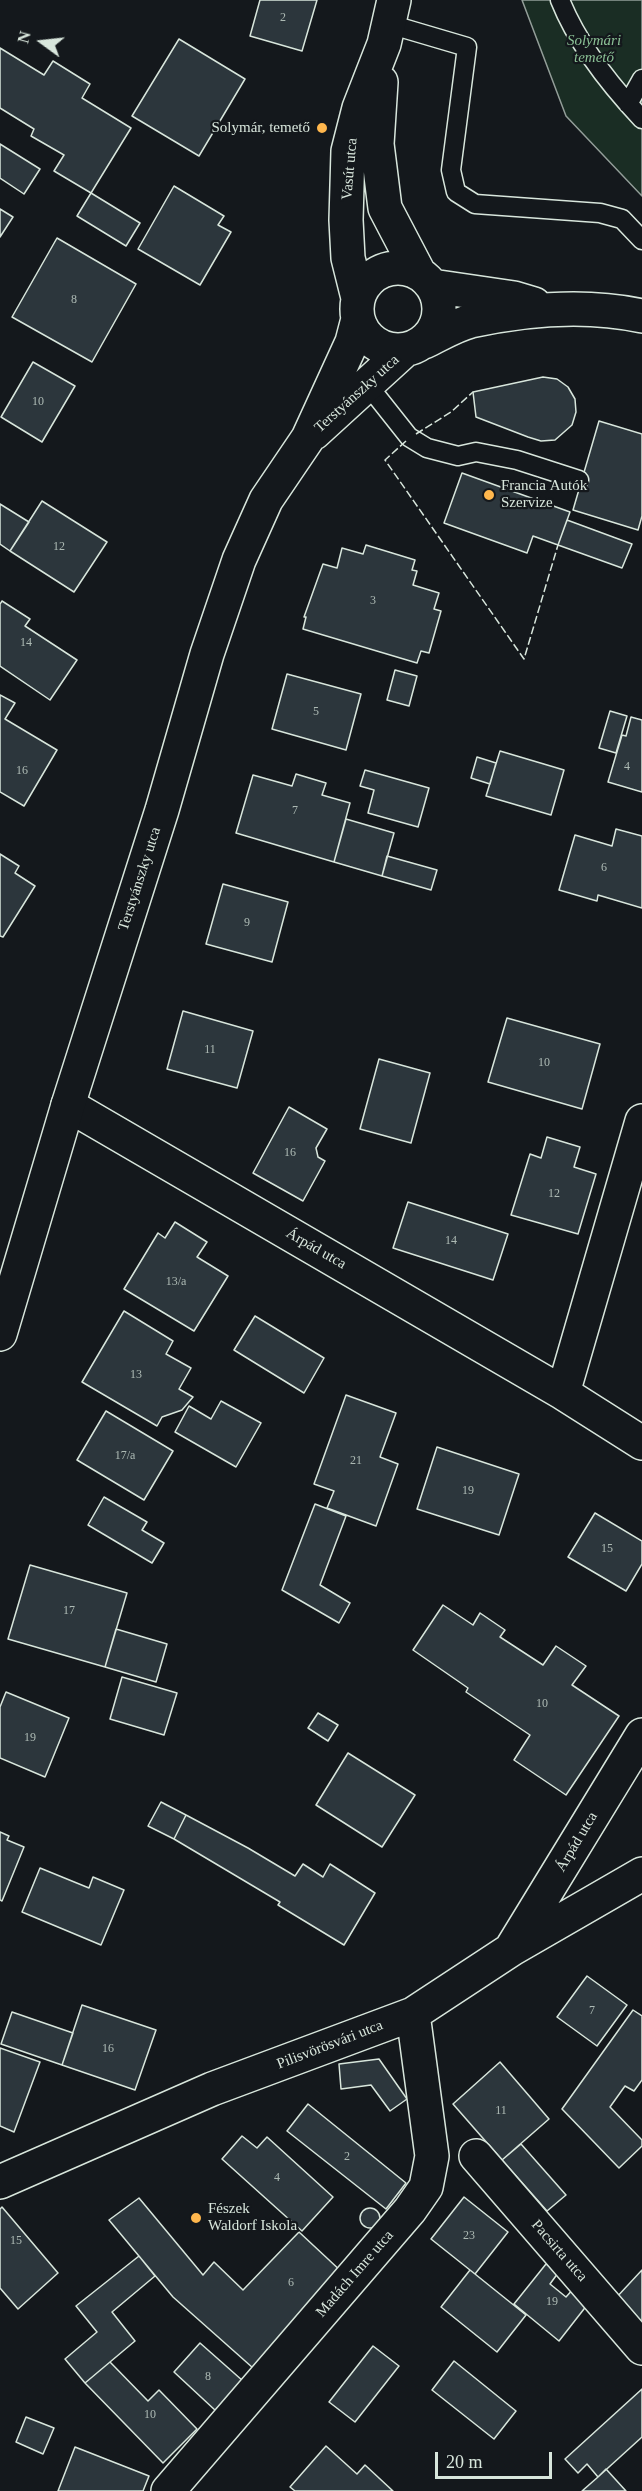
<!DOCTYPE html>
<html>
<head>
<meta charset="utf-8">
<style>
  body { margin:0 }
  #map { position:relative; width:642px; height:2491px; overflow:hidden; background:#14181c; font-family:Georgia,serif }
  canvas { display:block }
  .north { position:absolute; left:12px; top:12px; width:60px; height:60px; -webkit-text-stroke:4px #14181c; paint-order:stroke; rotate:285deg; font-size:16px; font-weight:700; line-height:24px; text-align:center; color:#d8e6dc }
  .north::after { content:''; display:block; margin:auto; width:21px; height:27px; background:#d8e6dc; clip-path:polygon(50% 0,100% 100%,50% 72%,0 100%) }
  .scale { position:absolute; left:435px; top:2452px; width:117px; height:27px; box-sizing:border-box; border:3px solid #d8e6dc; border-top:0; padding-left:8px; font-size:18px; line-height:21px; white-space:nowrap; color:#d8e6dc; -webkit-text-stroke:4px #14181c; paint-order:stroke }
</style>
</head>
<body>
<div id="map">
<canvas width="642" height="2491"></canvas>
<div class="north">N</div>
<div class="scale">20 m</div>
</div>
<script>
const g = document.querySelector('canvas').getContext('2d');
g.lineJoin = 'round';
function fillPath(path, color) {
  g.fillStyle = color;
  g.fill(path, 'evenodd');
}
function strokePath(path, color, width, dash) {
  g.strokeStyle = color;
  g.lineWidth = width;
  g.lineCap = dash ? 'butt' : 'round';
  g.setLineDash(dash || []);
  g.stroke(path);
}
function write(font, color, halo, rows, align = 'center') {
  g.font = font + ' Georgia,serif';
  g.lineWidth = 4.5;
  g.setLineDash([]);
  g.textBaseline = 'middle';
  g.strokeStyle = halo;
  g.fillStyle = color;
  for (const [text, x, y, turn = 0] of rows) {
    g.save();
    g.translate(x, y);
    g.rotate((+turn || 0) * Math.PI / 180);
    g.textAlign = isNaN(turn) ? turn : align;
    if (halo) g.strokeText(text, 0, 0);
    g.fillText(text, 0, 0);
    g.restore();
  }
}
const green = new Path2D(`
  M 522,0 L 642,0 L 642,196 L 566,116 Z`);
fillPath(green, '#1a2d24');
strokePath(green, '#939e99', 1.5);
const building = new Path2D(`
  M 260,0 L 317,0 L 302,51 L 250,36 Z
  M 179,39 L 245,79 L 199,156 L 132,116 Z
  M 0,48 L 44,75 L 53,61 L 90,84 L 82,98 L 131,128 L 91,193 L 54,171 L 64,155 L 31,136 L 34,129 L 0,108 Z
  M 0,144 L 40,169 L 24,194 L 0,178 Z
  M 174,186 L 224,216 L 218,225 L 231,232 L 200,285 L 138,249 Z
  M 91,193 L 140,223 L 126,246 L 77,216 Z
  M 0,209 L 13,217 L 0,237 Z
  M 57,238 L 136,284 L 92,362 L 12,317 Z
  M 33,362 L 75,386 L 42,442 L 1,417 Z
  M 543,377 L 557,379 L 568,387 L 575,399 L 576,412 L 572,425 L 555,440 L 541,441 L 528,437 L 476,417 L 473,392 Z
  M 599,421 L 642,434 L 642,516 L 638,530 L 573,510 Z
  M 462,473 L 570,512 L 558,545 L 533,536 L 527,553 L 444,523 Z
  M 42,501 L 107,542 L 74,592 L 10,551 Z
  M 0,504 L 29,522 L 10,551 L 0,544 Z
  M 567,520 L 632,544 L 622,568 L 558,545 Z
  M 366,545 L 415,560 L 412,570 L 417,571 L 413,585 L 439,593 L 434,609 L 441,611 L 429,653 L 421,651 L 417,663 L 303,629 L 306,617 L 304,617 L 323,564 L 337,568 L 342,548 L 363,554 Z
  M 2,601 L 30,619 L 25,626 L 77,660 L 50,700 L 0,666 L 0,604 Z
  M 395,670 L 417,676 L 409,706 L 387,700 Z
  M 287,674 L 361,694 L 346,750 L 272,729 Z
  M 0,695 L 15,703 L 5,719 L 57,750 L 24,806 L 0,792 Z
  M 610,711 L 627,716 L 616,753 L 599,748 Z
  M 631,717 L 642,720 L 642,792 L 608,782 L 622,735 L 626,736 Z
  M 500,751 L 564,770 L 551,815 L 486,796 Z
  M 477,757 L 496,763 L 490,784 L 471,778 Z
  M 365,770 L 429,788 L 418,827 L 368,813 L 374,790 L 360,786 Z
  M 296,774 L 326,783 L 322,795 L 350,803 L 334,862 L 236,833 L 253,775 L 292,786 Z
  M 346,819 L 394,833 L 382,876 L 334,862 Z
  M 616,829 L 642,836 L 642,908 L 598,895 L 597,901 L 559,890 L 575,835 L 612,846 Z
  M 0,854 L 19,866 L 15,873 L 35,886 L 3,937 L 0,936 Z
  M 387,856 L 437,870 L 431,890 L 382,876 Z
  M 223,884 L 288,902 L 272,962 L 206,944 Z
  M 183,1011 L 253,1031 L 237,1088 L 167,1069 Z
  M 507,1018 L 600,1044 L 582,1109 L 488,1082 Z
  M 379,1059 L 430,1073 L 411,1143 L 360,1129 Z
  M 289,1107 L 327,1129 L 316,1148 L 318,1157 L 325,1161 L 303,1201 L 253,1173 Z
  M 547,1137 L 580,1147 L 574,1167 L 596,1174 L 578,1234 L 511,1215 L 530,1154 L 541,1158 Z
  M 408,1202 L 508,1234 L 493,1280 L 393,1248 Z
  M 175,1222 L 207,1242 L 197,1257 L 228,1276 L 194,1331 L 124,1289 L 158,1233 L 165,1238 Z
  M 124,1311 L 173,1341 L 166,1354 L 191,1368 L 179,1389 L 193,1397 L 182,1410 L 162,1417 L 157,1426 L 82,1382 Z
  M 255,1316 L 324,1358 L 304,1393 L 234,1350 Z
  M 346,1395 L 396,1413 L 380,1457 L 398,1464 L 376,1526 L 327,1508 L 334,1491 L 314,1484 Z
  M 221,1401 L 261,1423 L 236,1467 L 175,1432 L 189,1406 L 211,1419 Z
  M 106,1411 L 173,1451 L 144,1500 L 77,1460 Z
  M 437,1447 L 519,1474 L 499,1535 L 417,1509 Z
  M 104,1497 L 147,1522 L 142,1530 L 164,1543 L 152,1563 L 88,1525 Z
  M 315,1504 L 346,1516 L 320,1585 L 350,1603 L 339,1623 L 282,1590 Z
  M 595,1513 L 642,1541 L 642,1564 L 626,1591 L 568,1557 Z
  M 30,1565 L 127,1593 L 105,1667 L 8,1639 Z
  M 443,1605 L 473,1625 L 480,1613 L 505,1630 L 500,1637 L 543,1665 L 556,1646 L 586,1666 L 572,1685 L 619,1716 L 566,1795 L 514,1760 L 530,1735 L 466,1692 L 468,1688 L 413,1650 Z
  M 116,1629 L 167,1644 L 156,1682 L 105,1667 Z
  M 122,1677 L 177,1693 L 164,1735 L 110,1719 Z
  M 6,1692 L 69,1718 L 45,1777 L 0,1758 L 0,1707 Z
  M 318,1713 L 338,1725 L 328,1741 L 308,1728 Z
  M 348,1753 L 415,1795 L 382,1847 L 316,1805 Z
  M 161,1802 L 186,1815 L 174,1839 L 148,1826 Z
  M 186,1815 L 248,1848 L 295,1876 L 303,1864 L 323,1877 L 330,1864 L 375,1893 L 344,1945 L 278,1905 L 280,1902 L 174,1839 Z
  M 0,1832 L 9,1836 L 7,1840 L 24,1847 L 2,1901 L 0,1900 Z
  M 40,1868 L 89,1888 L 93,1877 L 124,1890 L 101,1945 L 22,1912 Z
  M 587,1976 L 627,2005 L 597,2046 L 557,2017 Z
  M 82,2005 L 156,2030 L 135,2090 L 62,2065 Z
  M 633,2010 L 642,2016 L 642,2080 L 634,2091 L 625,2086 L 610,2107 L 642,2140 L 642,2146 L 619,2168 L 562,2109 Z
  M 12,2012 L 73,2033 L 62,2065 L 1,2044 Z
  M 0,2048 L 40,2062 L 14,2132 L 0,2126 Z
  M 379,2059 L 407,2099 L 390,2111 L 371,2085 L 341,2089 L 339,2064 Z
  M 500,2062 L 549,2119 L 502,2160 L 453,2104 Z
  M 308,2104 L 406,2183 L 386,2209 L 287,2131 Z
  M 242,2136 L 257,2148 L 267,2137 L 333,2197 L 302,2231 L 222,2159 Z
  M 521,2144 L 566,2195 L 547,2211 L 502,2160 Z
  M 464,2197 L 508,2232 L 475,2274 L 431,2239 Z
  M 139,2198 L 203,2275 L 214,2262 L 243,2290 L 299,2232 L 343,2273 L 253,2368 L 173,2297 L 109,2220 Z
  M 2,2207 L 58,2273 L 18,2309 L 0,2288 L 0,2209 Z
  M360 2218a10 10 0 1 1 20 0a10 10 0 1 1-20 0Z
  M 139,2256 L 155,2276 L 112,2312 L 135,2341 L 85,2383 L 65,2359 L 97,2332 L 76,2306 Z
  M 546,2264 L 558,2273 L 550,2284 L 566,2297 L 575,2287 L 591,2300 L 559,2341 L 514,2304 Z
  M 470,2270 L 526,2315 L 497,2352 L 441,2307 Z
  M 642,2270 L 642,2325 L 615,2299 Z
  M 200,2343 L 243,2381 L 216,2411 L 174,2372 Z
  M 373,2346 L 399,2366 L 355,2422 L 329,2402 Z
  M 454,2361 L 516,2411 L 494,2439 L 432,2390 Z
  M 110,2362 L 148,2401 L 159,2390 L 197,2429 L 163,2463 L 85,2383 Z
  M 642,2389 L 642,2437 L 598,2477 L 587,2464 L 578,2473 L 565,2459 Z
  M 26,2417 L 54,2428 L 43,2454 L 16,2442 Z
  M 326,2446 L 357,2474 L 365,2465 L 393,2491 L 295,2491 L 290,2487 Z
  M 75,2447 L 149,2476 L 143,2491 L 58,2491 Z
  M 606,2469 L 626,2491 L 582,2491 L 598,2477 Z`);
fillPath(building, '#2c363c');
strokePath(building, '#d8e6dc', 1.5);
const lane = new Path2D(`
  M 560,0 C 578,45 609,84 642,119
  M 389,24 L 467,47 L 451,170 L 456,192 L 475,204 L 600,213 L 622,219 L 642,240
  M 628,104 L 642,79
  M 367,384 L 409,437 L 427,448 L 458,456 L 476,452 L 517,460 L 579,480`);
const street = new Path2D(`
  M 68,1105 L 563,1393 L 642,1443
  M 563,1393 L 642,1121
  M 513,1946 L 642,1735
  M 476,2156 L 642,2348
  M 0,2182 L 212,2089 L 413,2014 L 512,1949 L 642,1874
  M 168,2491 L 410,2210 L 426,2187 L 432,2156 L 413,2014`);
const secondary = new Path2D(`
  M 381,82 L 377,144 L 385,208 L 419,273
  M357 309a41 41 0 1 1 82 0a41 41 0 1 1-82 0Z
  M 432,286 L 514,298 L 534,304
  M 358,298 L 348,258 L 346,220 L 348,151 L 359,108 L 384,44 L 394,0
  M 424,342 C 439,335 455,325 471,321 C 526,309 587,304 642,316
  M 314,433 L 405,350
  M 0,1334 L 68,1105 L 162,810 L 207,654 L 239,560 L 266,500 L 308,438 L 352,342 L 358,319`);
strokePath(lane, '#d8e6dc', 21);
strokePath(street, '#d8e6dc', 36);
strokePath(secondary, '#d8e6dc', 36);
strokePath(lane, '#14181c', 18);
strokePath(street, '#14181c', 33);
strokePath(secondary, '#14181c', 33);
strokePath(new Path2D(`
  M 416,434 L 451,412 L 473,392
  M 406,441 L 385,460 L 524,659 L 558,545`), '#d8e6dc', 1.5, [8, 3]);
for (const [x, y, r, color] of [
  [322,128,6,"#ffb74d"],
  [489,495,6,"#ffb74d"],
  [196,2218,6,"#ffb74d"]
]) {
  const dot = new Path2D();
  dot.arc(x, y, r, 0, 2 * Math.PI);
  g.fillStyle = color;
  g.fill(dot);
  strokePath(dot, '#14181c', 2);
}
write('12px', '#adbab4', null, [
  ["2",283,18],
  ["8",74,300],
  ["10",38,402],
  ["12",59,547],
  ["3",373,601],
  ["14",26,643],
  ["5",316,712],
  ["4",627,767],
  ["16",22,771],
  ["7",295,811],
  ["6",604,868],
  ["9",247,923],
  ["11",210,1050],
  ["10",544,1063],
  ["16",290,1153],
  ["12",554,1194],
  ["14",451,1241],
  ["13/a",176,1282],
  ["13",136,1375],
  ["17/a",125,1456],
  ["21",356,1461],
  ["19",468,1491],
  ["15",607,1549],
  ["17",69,1611],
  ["10",542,1704],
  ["19",30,1738],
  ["7",592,2011],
  ["16",108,2049],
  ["11",501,2111],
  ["2",347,2157],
  ["4",277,2178],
  ["23",469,2236],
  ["15",16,2241],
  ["6",291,2283],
  ["19",552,2302],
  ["8",208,2377],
  ["10",150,2415]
]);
write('italic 15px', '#8ac095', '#14181c', [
  ["Solymári",594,41],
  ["temető",594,58]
]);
write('15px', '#d8e6dc', '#14181c', [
  ["Solymár, temető",310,128,"right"],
  ["Francia Autók",501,486],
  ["Szervize",501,503],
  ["Fészek",208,2209],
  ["Waldorf Iskola",208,2226]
], 'left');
write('15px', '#d8e6dc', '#14181c', [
  ["Vasút utca",350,169,-85],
  ["Terstyánszky utca",357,394,-42],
  ["Terstyánszky utca",140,879,-72],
  ["Árpád utca",316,1249,30],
  ["Árpád utca",577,1842,-59],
  ["Pilisvörösvári utca",330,2045,-21],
  ["Pacsirta utca",559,2251,49],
  ["Madách Imre utca",355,2274,-49]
]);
</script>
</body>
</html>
